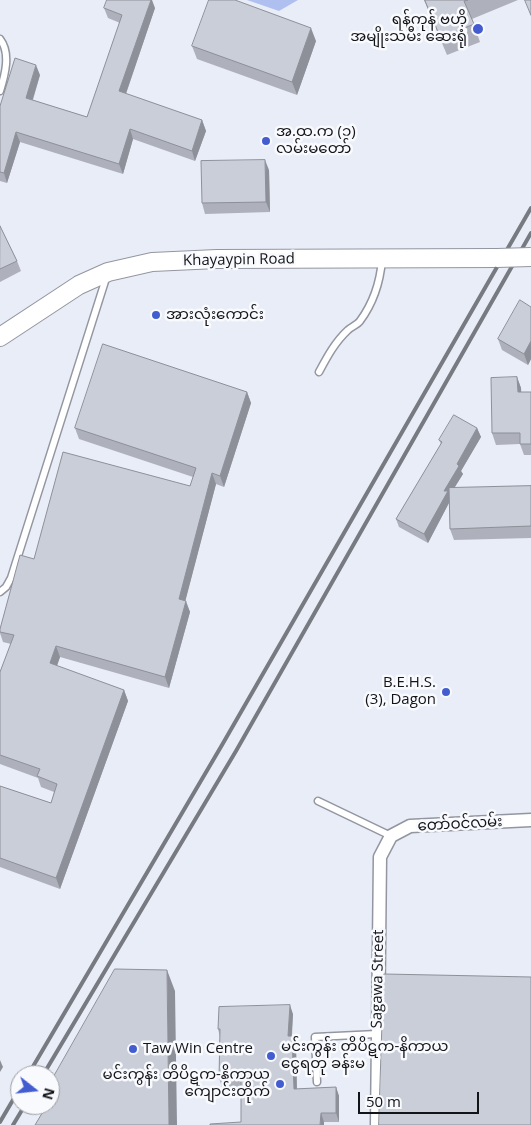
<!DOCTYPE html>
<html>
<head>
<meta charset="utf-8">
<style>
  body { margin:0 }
  #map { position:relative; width:531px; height:1125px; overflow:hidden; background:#e9edf7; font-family:"Open Sans",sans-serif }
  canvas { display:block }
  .north { position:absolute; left:10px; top:1065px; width:50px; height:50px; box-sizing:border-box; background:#f8fafe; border:1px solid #9c9ea2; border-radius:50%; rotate:106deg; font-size:14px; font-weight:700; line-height:20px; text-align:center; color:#131418 }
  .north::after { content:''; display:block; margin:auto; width:18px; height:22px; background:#435dd1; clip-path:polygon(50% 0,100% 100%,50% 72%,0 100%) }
  .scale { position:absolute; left:358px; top:1092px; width:121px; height:22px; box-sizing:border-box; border:2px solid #131418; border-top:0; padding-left:6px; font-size:15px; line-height:18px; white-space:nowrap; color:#131418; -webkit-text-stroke:4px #f8fafe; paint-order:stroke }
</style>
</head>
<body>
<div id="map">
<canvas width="531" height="1125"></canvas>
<div class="north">N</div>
<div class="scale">50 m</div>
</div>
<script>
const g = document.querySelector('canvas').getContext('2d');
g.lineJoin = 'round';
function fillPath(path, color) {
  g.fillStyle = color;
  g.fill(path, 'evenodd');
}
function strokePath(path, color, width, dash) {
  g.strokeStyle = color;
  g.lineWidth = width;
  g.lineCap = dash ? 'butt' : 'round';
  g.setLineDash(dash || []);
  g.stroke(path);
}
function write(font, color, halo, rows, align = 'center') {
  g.font = font + ' "Open Sans","Noto Sans Myanmar",sans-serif';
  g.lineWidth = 5;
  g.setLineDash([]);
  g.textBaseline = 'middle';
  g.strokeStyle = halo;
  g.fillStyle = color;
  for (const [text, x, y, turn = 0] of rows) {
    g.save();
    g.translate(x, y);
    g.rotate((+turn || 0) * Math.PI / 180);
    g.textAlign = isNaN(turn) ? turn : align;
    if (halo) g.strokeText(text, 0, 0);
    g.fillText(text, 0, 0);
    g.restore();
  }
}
fillPath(new Path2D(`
  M 247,0 L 298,0 L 279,11 Z`), '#afc0f0');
const lane = new Path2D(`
  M 0,39 C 11,53 5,75 0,91
  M 319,372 C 327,357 335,342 348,330 C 351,327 357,325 360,321 C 374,302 380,283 382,260
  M 0,592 L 6,587 L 11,578 L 107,275
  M 318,801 L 391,836
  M 317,1082 L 315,1037 L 377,1034`);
const street = new Path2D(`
  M 377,1125 L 380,857 L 391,836 L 410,826 L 531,820`);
const secondary = new Path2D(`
  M 0,337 L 79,285 L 108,272 L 152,262 L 217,259 L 497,258`);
strokePath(lane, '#9396a0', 9);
strokePath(street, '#9396a0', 15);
strokePath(secondary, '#9396a0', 20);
strokePath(lane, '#fff', 6);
strokePath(street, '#fff', 12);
strokePath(secondary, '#fff', 18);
strokePath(new Path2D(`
  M 28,1075 L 222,745 L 531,208
  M 43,1075 L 236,751 L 531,233
  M 0,1122 L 20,1088
  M 13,1125 L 25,1105`), '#777a80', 4);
const secondaryBridge = new Path2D(`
  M 497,258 L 531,257`);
strokePath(secondaryBridge, '#9396a0', 20, []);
strokePath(secondaryBridge, '#fff', 18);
fillPath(new Path2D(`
  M 424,0 L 518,0 L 472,19 L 480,42 L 447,55 Z
  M 104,8 L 155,8 L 126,94 L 202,120 L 206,131 L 195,161 L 133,139 L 123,174 L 20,142 L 7,183 L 0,181 L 0,106 L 40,75 L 33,100 L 87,117 L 120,23 L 108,18 Z
  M 316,41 L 297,95 L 197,59 L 192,46 Z
  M 269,170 L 270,212 L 205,214 L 202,203 Z
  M 0,226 L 17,261 L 21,271 L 0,282 Z
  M 531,307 L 531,359 L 528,365 L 502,350 L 498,339 Z
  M 517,377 L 521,388 L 521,392 L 531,392 L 531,455 L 524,455 L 520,444 L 496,445 L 492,433 Z
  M 247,392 L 251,403 L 224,487 L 216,484 L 185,601 L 190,612 L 169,688 L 60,657 L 57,666 L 124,690 L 128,701 L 60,889 L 0,867 L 0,786 L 51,803 L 54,792 L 41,787 L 38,778 L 0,764 L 0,672 L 11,644 L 3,642 L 0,633 L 0,629 L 34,559 L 190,486 L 193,477 L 79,439 L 75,428 Z
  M 477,428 L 481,437 L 461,471 L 463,474 L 454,488 L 531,486 L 531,538 L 454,540 L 450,529 L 449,503 L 428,543 L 399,527 L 396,519 L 441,444 L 439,440 Z
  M 293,1014 L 292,1036 L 296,1045 L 297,1089 L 336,1087 L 339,1096 L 339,1122 L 324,1122 L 241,1087 L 222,1087 L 219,1078 L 220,1037 L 218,1029 Z`), '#aeb1bb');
fillPath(new Path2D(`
  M 151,0 L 152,0 L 155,8 L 123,102 L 119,91 Z
  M 311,28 L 316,41 L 297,95 L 292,82 Z
  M 36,65 L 40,75 L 30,108 L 26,98 Z
  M 202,120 L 206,131 L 195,161 L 192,151 Z
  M 130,129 L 133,139 L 123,174 L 119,164 Z
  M 16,132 L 20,142 L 7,183 L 4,173 Z
  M 265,160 L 269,170 L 270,212 L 266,202 Z
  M 531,341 L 531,359 L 528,365 L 524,354 Z
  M 517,377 L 521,388 L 522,403 L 518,392 Z
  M 247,392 L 251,403 L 224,487 L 220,476 Z
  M 477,428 L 481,437 L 461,471 L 463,474 L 450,495 L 451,499 L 428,543 L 424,534 L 457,464 Z
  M 212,473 L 216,484 L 183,610 L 179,599 Z
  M 186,601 L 190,612 L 169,688 L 165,677 Z
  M 56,646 L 60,657 L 54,674 L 50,663 Z
  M 124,690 L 128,701 L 60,889 L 56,878 Z
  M 167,970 L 175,991 L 177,1125 L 169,1125 Z
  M 290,1005 L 293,1014 L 291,1045 L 288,1036 Z
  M 292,1036 L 296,1045 L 297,1098 L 294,1089 Z
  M 0,1060 L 3,1067 L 0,1072 Z
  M 336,1087 L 339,1096 L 339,1122 L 336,1113 Z
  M 321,1113 L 324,1122 L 324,1125 L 320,1125 Z`), '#8d9098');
const building = new Path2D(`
  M 107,0 L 151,0 L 119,91 L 202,120 L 192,151 L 130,129 L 119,164 L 16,132 L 4,173 L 0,172 L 0,106 L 15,58 L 36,65 L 26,98 L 87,117 L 122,15 L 104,8 Z
  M 209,0 L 235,0 L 311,28 L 292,82 L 192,46 Z
  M 425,0 L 468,0 L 464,1 L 474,24 L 441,38 Z
  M 525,0 L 531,0 L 531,15 Z
  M 265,160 L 266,202 L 202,203 L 201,161 Z
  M 0,226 L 17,261 L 0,269 Z
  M 520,300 L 531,307 L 531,341 L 524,354 L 498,339 Z
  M 103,344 L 247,392 L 220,476 L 212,473 L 179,599 L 186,601 L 165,677 L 56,646 L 50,663 L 124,690 L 56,878 L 0,858 L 0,786 L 51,803 L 57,784 L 37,776 L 40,769 L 0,755 L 0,672 L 14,635 L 0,632 L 0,629 L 20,555 L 34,559 L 63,452 L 190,486 L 196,468 L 75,428 Z
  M 517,377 L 518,392 L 531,392 L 531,444 L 520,444 L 520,433 L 492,433 L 491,378 Z
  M 454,415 L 477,428 L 457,464 L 459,466 L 444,491 L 448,491 L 424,534 L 396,519 L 442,442 L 439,440 Z
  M 531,486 L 531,526 L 450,529 L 449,488 Z
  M 115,969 L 167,970 L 169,1125 L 35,1125 L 47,1105 L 50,1105 L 50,1083 Z
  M 384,974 L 531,977 L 531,1125 L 379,1125 Z
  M 290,1005 L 288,1036 L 292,1036 L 294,1089 L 336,1087 L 336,1113 L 321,1113 L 320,1125 L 210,1125 L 210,1124 L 241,1122 L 241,1079 L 219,1078 L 220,1029 L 218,1029 L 219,1007 Z`);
fillPath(building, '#caced9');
strokePath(building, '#8d9098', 1);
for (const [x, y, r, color] of [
  [478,29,6,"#435dd1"],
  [266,141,5,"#435dd1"],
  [156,315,5,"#435dd1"],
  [446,692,5,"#435dd1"],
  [133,1049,5,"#435dd1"],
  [271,1056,5,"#435dd1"],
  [280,1084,5,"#435dd1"]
]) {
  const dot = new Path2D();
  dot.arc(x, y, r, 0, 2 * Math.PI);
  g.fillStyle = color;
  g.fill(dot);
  strokePath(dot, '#f8fafe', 2);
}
write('15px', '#131418', '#f8fafe', [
  ["ရန်ကုန် ဗဟို",467,20,"right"],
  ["အမျိုးသမီး ဆေးရုံ",467,37,"right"],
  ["အ.ထ.က (၁)",276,132],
  ["လမ်းမတော်",276,149],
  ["အားလုံးကောင်း",166,315],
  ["B.E.H.S.",436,683,"right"],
  ["(3), Dagon",436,700,"right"],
  ["မင်းကွန်း တိပိဋက-နိကာယ",281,1047],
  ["ငွေရတု ခန်းမ",281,1064],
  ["Taw Win Centre",143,1049],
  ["မင်းကွန်း တိပိဋက-နိကာယ",270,1075,"right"],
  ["ကျောင်းတိုက်",270,1092,"right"]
], 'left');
write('15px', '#131418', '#f8fafe', [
  ["Khayaypin Road",239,260,-1],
  ["တော်ဝင်လမ်း",460,824,-3],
  ["Sagawa Street",378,979,-89]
]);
</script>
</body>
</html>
